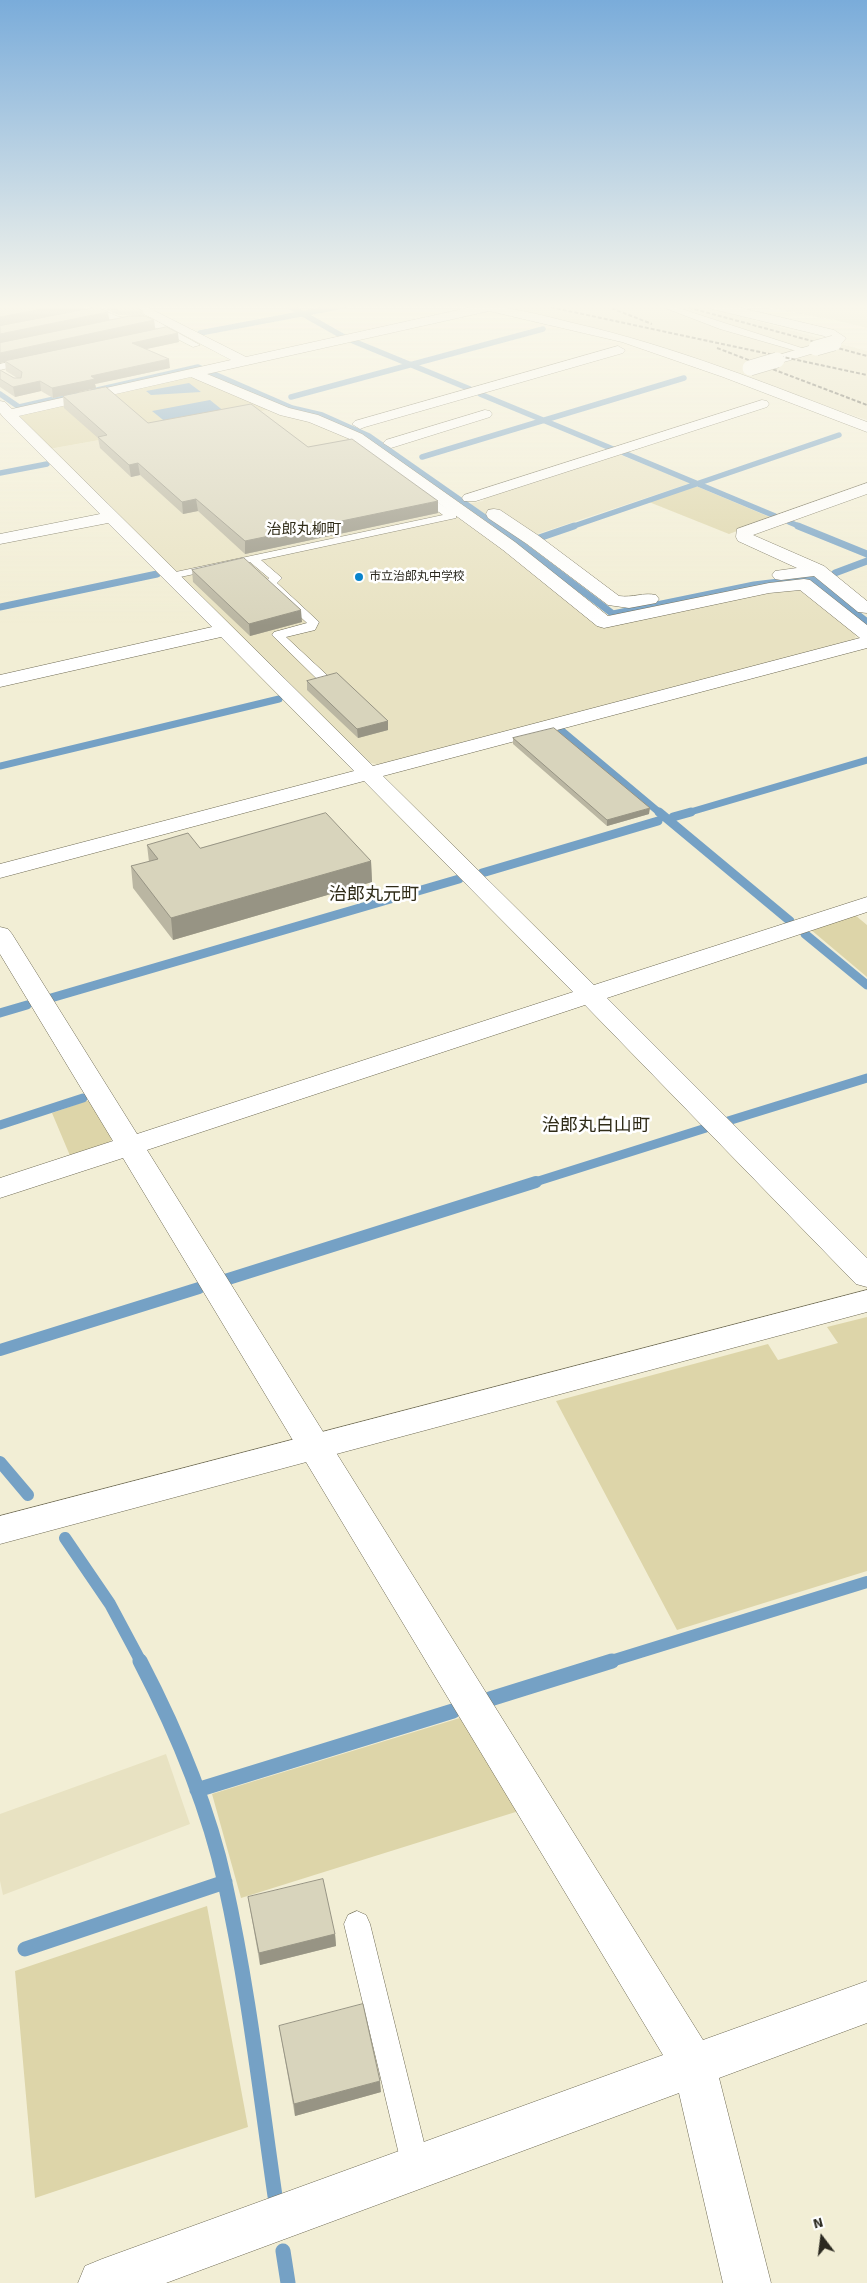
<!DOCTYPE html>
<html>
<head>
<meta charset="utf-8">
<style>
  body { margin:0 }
  #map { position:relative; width:867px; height:2283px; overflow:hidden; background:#f2eed5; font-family:Signika,sans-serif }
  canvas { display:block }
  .north { position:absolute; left:797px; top:2213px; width:50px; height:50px; -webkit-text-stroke:4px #fff; paint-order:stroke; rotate:345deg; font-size:14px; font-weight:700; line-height:20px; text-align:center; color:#2b2920 }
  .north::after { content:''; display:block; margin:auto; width:18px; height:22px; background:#2b2920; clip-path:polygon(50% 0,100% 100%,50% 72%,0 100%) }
</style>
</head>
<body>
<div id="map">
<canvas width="867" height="2283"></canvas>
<div class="north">N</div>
</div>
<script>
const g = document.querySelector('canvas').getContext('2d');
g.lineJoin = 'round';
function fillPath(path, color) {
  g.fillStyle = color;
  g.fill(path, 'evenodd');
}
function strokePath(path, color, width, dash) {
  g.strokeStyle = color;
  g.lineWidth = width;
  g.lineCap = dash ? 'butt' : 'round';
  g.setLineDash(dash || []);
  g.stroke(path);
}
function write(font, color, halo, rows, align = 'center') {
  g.font = font + ' Signika,"Noto Sans JP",sans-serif';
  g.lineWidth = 5;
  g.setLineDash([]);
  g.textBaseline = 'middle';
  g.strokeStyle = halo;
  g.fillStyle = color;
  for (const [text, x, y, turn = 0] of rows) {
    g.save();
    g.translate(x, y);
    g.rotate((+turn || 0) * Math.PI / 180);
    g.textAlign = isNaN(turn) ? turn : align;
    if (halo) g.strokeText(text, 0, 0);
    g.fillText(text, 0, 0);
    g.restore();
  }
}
fillPath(new Path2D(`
  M 493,306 L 702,306 L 867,351 L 867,420 L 601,330 Z
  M 758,306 L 867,306 L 867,328 L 835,320 Z
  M 273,409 L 312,421 L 350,439 L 448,508 L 483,501 L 484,497 L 618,454 L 691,483 L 501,546 L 599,626 L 773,591 L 800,588 L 856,631 L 855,640 L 382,765 L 366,762 L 49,449 Z
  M 166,1754 L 190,1824 L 3,1895 L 0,1881 L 0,1814 Z`), '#e8e2c2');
fillPath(new Path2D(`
  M 184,377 L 199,378 L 273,409 L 49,449 L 16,415 Z
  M 696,486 L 772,518 L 729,534 L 649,502 Z
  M 855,915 L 867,925 L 867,977 L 810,929 Z
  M 92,1099 L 114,1137 L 105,1147 L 71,1158 L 52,1113 Z
  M 867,1317 L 867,1571 L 677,1630 L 556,1401 L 768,1344 L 778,1360 L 838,1343 L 827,1327 Z
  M 463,1717 L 522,1810 L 241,1898 L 212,1794 Z
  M 207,1906 L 248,2127 L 35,2198 L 15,1971 Z`), '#ddd5a9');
fillPath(new Path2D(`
  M 189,383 L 201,392 L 151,395 L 146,391 Z
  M 210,400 L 225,412 L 167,423 L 152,411 Z`), '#75a1c5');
strokePath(new Path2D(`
  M 289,306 L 344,337
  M 200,333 L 343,306
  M 353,341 L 470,389
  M 93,391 L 198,367 L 292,408 L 322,415 L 369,436 L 499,527
  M 0,394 L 19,407 L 76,394
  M 480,394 L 613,449
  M 291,397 L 543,329
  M 624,453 L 775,516
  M 422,457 L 684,378
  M 0,473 L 47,464
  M 789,522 L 801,527
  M 571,527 L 839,435`), '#75a1c5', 5.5);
strokePath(new Path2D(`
  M 497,526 L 613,614 L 754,585 L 811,578 L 867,622
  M 798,526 L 867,554
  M 539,538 L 574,526
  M 835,573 L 867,561
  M 0,607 L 157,574
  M 561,730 L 660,813
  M 0,766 L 279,699
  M 687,813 L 867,760`), '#75a1c5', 7);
strokePath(new Path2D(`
  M 659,812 L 790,921
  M 673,817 L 691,812
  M 482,873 L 658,821
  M 805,934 L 867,985
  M 51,998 L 459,879
  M 0,1013 L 27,1005
  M 728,1121 L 867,1078
  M 0,1125 L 83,1098
  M 532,1183 L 706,1128`), '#75a1c5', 9);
strokePath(new Path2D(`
  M 225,1280 L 536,1182
  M 0,1350 L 199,1288
  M 0,1462 L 28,1495
  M 65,1538 L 110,1604 L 141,1662
  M 608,1662 L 867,1582`), '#75a1c5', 12);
strokePath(new Path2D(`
  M 140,1661 C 176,1730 208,1806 225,1883 C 248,1986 260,2092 275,2196
  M 490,1699 L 612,1661
  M 197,1790 L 453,1711
  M 25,1949 L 225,1882
  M 283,2251 L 288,2283`), '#75a1c5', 15);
const lane = new Path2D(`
  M 660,306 L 672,306 L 811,351 L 807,354 L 720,329 Z
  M 100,309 L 119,317 L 151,318 L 200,345 L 193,347 L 146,323 L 118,323 L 99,314 L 87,317 L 83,314 Z
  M 27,358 L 31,361 L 30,363 L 0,370 L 0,364 Z
  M 419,490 L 456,514 L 456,518 L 261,560 L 282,578 L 277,583 L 319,622 L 315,630 L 286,637 L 328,676 L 330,679 L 328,682 L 320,682 L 272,635 L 274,632 L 307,623 L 266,585 L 264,583 L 269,578 L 250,562 L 171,579 L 165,576 L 171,573 L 443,515 L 415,495 L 415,491 Z
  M 357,1911 L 366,1915 L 370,1924 L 430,2167 L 426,2177 L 416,2181 L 406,2177 L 402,2167 L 344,1924 L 348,1915 Z`);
const street = new Path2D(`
  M 129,306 L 145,306 L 246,357 L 476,306 C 509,306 541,315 573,323 C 674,346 770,385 867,422 L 867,432 L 723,377 L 622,342 L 489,311 L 207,374 L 289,408 L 318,415 L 362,434 L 515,542 L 608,616 L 769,583 L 804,579 L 810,580 L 867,625 L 867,648 L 383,776 L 594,985 L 867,897 L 867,912 L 607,998 L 867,1258 L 867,1287 L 856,1284 L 585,1005 L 147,1150 L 703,2040 L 867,1981 L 867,2023 L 719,2078 L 771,2283 L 723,2283 L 679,2093 L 166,2283 L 78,2283 L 85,2266 L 102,2259 L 663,2055 L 123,1158 L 0,1198 L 0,1178 L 113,1141 L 0,954 L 0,927 L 8,929 L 12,934 L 137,1134 L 573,992 L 364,781 L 0,878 L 0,864 L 354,771 L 221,637 L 0,687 L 0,675 L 212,627 L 108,523 L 0,544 L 0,534 L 100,514 L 3,417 L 0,413 L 0,401 L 5,402 L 12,409 L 231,360 ZM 191,377 L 280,415 L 309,422 L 352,440 L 503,550 L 597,626 L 604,628 L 769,593 L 800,590 L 860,638 L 373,766 L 19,416 Z
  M 711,306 L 733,306 L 834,330 L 846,338 C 841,345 837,348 829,346 L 827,343 L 830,339 L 824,336 L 712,309 Z
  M 816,344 L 821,345 L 823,348 L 821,351 L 777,364 L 770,360 L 772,357 Z
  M 618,346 L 625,350 L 623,353 L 365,427 L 360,429 L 352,424 L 355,421 Z
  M 762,400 L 767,401 L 769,404 L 767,407 L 476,501 L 464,501 L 462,498 L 464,495 Z
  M 485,410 L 490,411 L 492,414 L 490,417 L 391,448 L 383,443 L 386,440 Z
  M 867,483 L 867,494 L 753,535 L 824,566 L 867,601 L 867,613 L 858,612 L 814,576 L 781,580 L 775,579 L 772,575 L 775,571 L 797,568 L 738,541 L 736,537 L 737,529 Z
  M 494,509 L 500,510 L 539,536 L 619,596 C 632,598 644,592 656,595 L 659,599 L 656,603 L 629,608 L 608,605 L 527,544 L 488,518 L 486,514 L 488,510 Z`);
const secondary = new Path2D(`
  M 867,1290 L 867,1312 L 0,1544 L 0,1516 Z`);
strokePath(lane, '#6f6b55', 1);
strokePath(street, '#6f6b55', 1);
strokePath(secondary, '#6f6b55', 1);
fillPath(lane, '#fff');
fillPath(street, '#fff');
fillPath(secondary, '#fff');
strokePath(new Path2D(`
  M 545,306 L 867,375
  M 606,306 L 652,324
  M 683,306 L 867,356
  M 717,348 L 867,405`), '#49473c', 2, [4, 2]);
const streetBridge = new Path2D(`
  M 816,348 L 834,343
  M 750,368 L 777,360`);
strokePath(streetBridge, '#6f6b55', 16, []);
strokePath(streetBridge, '#fff', 15);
fillPath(new Path2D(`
  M 0,306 L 80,306 L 81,310 L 108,312 L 109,320 L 141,316 L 119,315 L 107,310 L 106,306 L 133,306 L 143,311 L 144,316 L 154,320 L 155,329 L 179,342 L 146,349 L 170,368 L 95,384 L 96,388 L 53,398 L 41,391 L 15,397 L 0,387 L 0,370 L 14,378 L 17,378 L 6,371 L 5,362 L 0,363 Z
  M 63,396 L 148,423 L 308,447 L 438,513 L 245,554 L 198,511 L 183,514 L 140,475 L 131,477 L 100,448 L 98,438 L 64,408 Z
  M 192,570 L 302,622 L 250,636 L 193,582 Z
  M 307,681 L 388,721 L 388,730 L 358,738 L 307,690 Z
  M 513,738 L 649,814 L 607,826 L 513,744 Z
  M 147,845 L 200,848 L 371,861 L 372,882 L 173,940 L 133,888 L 131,866 L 149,862 Z
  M 248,1897 L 335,1934 L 336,1946 L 260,1965 Z
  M 279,2026 L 381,2092 L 295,2116 Z`), '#bab6a2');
fillPath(new Path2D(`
  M 58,306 L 80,306 L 81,311 L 0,326 L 0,317 Z
  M 108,312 L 109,321 L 0,343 L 0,334 Z
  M 154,320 L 155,329 L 0,363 L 0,353 Z
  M 178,333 L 179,342 L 133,352 L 132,343 Z
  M 169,359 L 170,368 L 95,384 L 96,388 L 53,398 L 52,388 L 91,376 Z
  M 40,381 L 41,391 L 15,397 L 13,387 Z
  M 138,463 L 140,475 L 131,477 L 129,465 Z
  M 196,499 L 198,511 L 183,514 L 182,502 Z
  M 438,501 L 438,513 L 245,554 L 245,541 Z
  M 301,610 L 302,622 L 250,636 L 249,624 Z
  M 388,721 L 388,730 L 358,738 L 357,729 Z
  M 650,808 L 649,814 L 607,826 L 607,820 Z
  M 371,861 L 372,882 L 173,940 L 171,918 Z
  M 335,1934 L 336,1946 L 260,1965 L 259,1953 Z
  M 380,2081 L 381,2092 L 295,2116 L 294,2104 Z`), '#979484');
const building = new Path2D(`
  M 0,306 L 58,306 L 0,317 Z
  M 108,306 L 133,306 L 143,311 L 119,311 Z
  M 98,307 L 108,312 L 0,334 L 0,326 Z
  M 130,316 L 145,316 L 154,320 L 0,353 L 0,343 Z
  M 167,327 L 178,333 L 132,343 L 169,359 L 91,376 L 95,379 L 52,388 L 40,381 L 13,387 L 0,379 L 0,370 L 14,378 L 21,378 L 22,372 L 5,361 Z
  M 106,387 L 148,423 L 251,404 L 308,447 L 352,439 L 438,501 L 245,541 L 196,499 L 182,502 L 138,463 L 129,465 L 98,437 L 107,435 L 63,396 Z
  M 244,558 L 301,610 L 249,624 L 192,570 Z
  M 337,673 L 388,721 L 357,729 L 307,681 Z
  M 554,728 L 650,808 L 607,820 L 513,738 Z
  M 326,813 L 371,861 L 171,918 L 131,866 L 158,859 L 147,845 L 188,833 L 200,848 Z
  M 323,1879 L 335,1934 L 259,1953 L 248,1897 Z
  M 363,2004 L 380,2081 L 294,2104 L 279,2026 Z`);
fillPath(building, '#d8d4bc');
strokePath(building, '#979484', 1);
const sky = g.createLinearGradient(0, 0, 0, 626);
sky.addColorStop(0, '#7aacda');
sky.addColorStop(0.49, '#f9f7ec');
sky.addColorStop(1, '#f9f7ec00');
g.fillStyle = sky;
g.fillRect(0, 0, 867, 626);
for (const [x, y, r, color] of [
  [359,577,5,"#0984cc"]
]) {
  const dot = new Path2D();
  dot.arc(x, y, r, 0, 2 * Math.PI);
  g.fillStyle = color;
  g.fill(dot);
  strokePath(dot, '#fff', 2);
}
write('12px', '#2b2920', '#fff', [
  ["市立治郎丸中学校",369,577]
], 'left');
write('15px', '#302c18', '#fff', [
  ["治郎丸柳町",304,530]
]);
write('18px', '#302c18', '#fff', [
  ["治郎丸元町",374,895],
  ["治郎丸白山町",596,1126]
]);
</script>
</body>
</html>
